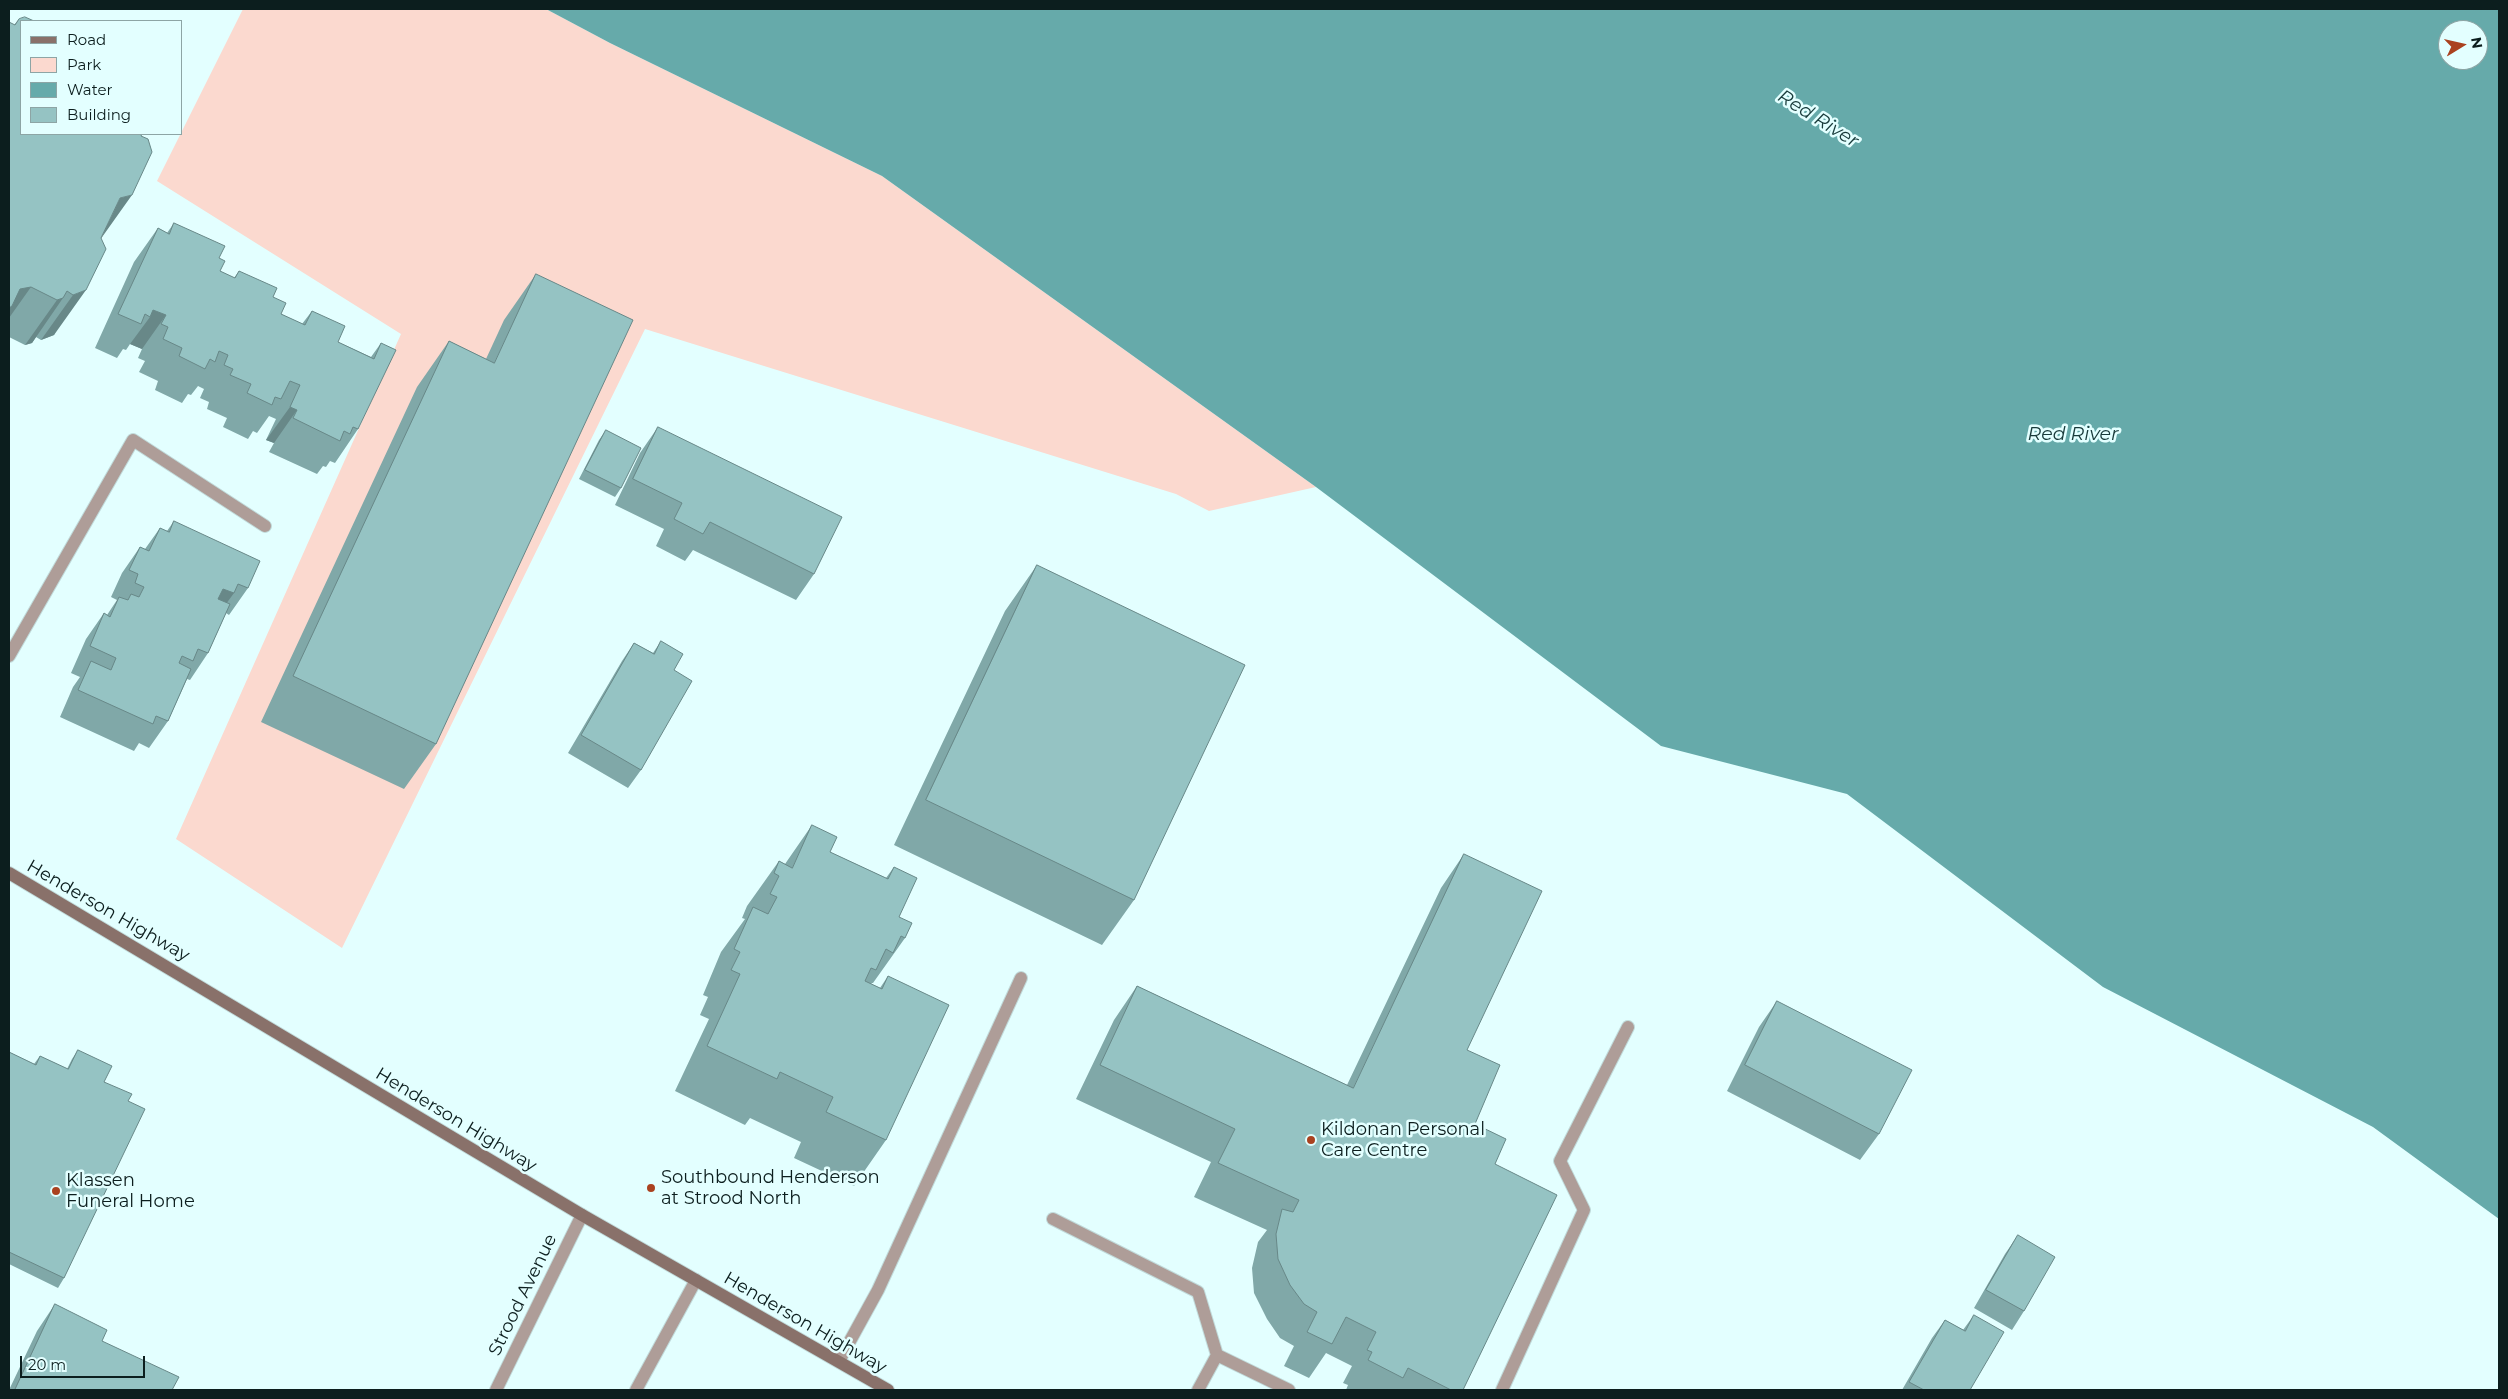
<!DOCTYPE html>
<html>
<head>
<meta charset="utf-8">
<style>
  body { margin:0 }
  #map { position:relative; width:2508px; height:1399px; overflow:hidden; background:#e3ffff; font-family:Montserrat,sans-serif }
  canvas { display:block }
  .frame { position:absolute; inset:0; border:10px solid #0c1e1e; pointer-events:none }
  .legend { position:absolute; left:20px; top:20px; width:162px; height:115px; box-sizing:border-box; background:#e3ffff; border:1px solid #8da5a5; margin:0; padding:6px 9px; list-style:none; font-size:15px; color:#0c1e1e }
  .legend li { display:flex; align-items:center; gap:10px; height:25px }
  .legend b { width:25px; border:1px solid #8da5a5 }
  .north { position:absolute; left:2438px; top:20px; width:50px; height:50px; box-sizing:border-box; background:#e3ffff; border:1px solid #8da5a5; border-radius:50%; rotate:81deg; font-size:14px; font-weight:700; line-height:20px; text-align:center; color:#0c1e1e }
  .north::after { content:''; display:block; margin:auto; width:18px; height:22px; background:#aa4220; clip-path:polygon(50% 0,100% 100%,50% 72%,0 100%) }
  .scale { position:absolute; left:20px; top:1356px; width:125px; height:22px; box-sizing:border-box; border:2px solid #0c1e1e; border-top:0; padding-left:6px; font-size:15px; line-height:18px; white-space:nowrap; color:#0c1e1e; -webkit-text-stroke:4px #e3ffff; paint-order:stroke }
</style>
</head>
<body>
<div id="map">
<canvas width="2508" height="1399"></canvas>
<div class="frame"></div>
<ul class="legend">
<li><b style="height:6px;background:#89716a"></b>Road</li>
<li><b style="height:14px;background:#fbd9cf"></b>Park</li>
<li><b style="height:14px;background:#6aa"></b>Water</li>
<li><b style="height:14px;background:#95c3c3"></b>Building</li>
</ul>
<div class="north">N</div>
<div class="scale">20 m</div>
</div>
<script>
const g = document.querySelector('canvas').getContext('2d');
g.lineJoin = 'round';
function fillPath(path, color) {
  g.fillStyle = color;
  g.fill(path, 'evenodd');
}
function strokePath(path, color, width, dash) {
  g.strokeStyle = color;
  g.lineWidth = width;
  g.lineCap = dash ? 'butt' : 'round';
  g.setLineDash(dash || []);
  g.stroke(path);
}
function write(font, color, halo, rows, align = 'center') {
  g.font = font + ' Montserrat,sans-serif';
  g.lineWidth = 5;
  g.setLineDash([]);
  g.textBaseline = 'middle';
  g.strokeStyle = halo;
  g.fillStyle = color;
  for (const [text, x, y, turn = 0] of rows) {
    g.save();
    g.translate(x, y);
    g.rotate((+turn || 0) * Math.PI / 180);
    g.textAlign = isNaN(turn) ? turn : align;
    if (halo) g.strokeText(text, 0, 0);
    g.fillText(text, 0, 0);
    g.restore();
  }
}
fillPath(new Path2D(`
  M 243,9 L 546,9 L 610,43 L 882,176 L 1316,487 L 1209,511 L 1176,494 L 645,329 L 342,948 L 176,839 L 401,334 L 157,181 Z`), '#fbd9cf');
fillPath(new Path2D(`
  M 546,9 L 2499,9 L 2499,1219 L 2373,1127 L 2103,987 L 1847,794 L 1661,746 L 1316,487 L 882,176 L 610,43 ZM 2448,30 L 2478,30 L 2478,60 L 2448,60 Z`), '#6aa');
const service = new Path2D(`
  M 9,656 L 133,440 L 265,526
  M 1053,1219 L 1198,1292 L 1217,1355 L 1198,1390
  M 1217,1355 L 1289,1390
  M 839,1361 L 878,1290 L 1021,978
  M 636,1390 L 696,1280
  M 1502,1390 L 1584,1210 L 1560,1161 L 1628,1027`);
const minor = new Path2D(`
  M 496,1390 L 582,1215`);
const secondary = new Path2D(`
  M 9,873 L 582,1215 L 888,1390`);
strokePath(service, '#c1dbdb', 14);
strokePath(minor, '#c1dbdb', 14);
strokePath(secondary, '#c1dbdb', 14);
strokePath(service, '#ae9d98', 12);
strokePath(minor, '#ae9d98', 12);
strokePath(secondary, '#89716a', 12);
fillPath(new Path2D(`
  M 19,19 L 101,238 L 54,335 L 41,340 L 36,337 L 32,343 L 25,345 L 9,337 L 9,22 L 14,25 Z
  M 174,223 L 219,258 L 220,271 L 234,278 L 239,271 L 273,297 L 281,314 L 302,324 L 312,311 L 338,342 L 371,357 L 381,343 L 358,429 L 335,463 L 330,461 L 326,467 L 323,466 L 317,474 L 269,452 L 274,443 L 266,440 L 276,419 L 269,416 L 257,433 L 253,431 L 248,439 L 223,427 L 227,418 L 207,409 L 209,402 L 200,398 L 204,389 L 198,386 L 191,395 L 188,394 L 182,403 L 155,390 L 158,381 L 139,372 L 145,361 L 138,358 L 142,349 L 130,344 L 126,350 L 123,349 L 117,358 L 95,348 L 134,262 L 158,228 L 167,233 Z
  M 536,274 L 436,744 L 404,789 L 261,722 L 417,387 L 449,341 L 486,359 L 504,320 Z
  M 658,427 L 814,574 L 796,600 L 693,550 L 685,561 L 656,546 L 664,529 L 615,505 L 640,453 Z
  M 606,430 L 621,488 L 615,497 L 579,479 L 599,440 Z
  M 174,521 L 248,588 L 229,615 L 226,613 L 208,653 L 190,680 L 187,679 L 168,721 L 149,748 L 139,743 L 134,751 L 60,717 L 73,687 L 80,677 L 71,673 L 86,639 L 104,613 L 107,615 L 117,600 L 111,597 L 122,573 L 140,547 L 145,549 L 160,528 L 167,531 Z
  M 1037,565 L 1134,900 L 1102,945 L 894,845 L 1005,611 Z
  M 661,641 L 674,670 L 641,770 L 628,788 L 568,753 L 622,661 L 634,643 L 653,653 Z
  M 812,825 L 830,852 L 886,878 L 894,867 L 899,917 L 905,938 L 873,983 L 872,983 L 871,984 L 880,988 L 888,976 L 886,1140 L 854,1186 L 794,1158 L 801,1142 L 750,1118 L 745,1125 L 675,1091 L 709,1019 L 700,1015 L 708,997 L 703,995 L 721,952 L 745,919 L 742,918 L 747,906 L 779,861 L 785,864 Z
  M 1464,854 L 1467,1050 L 1475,1124 L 1495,1164 L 1463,1390 L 1346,1390 L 1348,1385 L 1343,1383 L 1352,1366 L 1326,1353 L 1309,1378 L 1284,1366 L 1294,1346 L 1280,1338 L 1267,1319 L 1254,1293 L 1252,1268 L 1258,1242 L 1267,1230 L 1194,1197 L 1211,1162 L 1076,1099 L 1114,1020 L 1137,986 L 1347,1085 L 1441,888 Z
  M 1777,1001 L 1879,1134 L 1860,1160 L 1727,1091 L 1759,1027 Z
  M 78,1050 L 104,1082 L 128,1101 L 64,1278 L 58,1288 L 9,1264 L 9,1052 L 34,1064 L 40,1056 L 67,1069 L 72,1059 Z
  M 2018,1235 L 2024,1311 L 2012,1330 L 1974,1308 L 2005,1254 Z
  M 55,1304 L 102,1341 L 172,1390 L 9,1390 L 37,1331 Z
  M 1974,1315 L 1970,1390 L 1902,1390 L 1932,1338 L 1945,1320 L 1963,1330 Z`), '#80a8a8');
fillPath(new Path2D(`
  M 132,195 L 100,240 L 120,198 Z
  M 31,287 L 9,318 L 9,305 L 20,289 Z
  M 86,290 L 54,335 L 41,340 L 73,295 Z
  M 63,298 L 32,343 L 25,345 L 57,300 Z
  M 153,310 L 166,315 L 142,349 L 130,344 L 150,317 Z
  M 290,407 L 297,410 L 274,443 L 266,440 Z
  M 223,589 L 234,593 L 215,619 L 205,615 Z`), '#688888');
const building = new Path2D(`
  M 25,17 L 34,21 L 21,21 L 21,134 L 142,134 L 141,136 L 148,139 L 152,152 L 132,195 L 120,198 L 101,238 L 106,249 L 86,290 L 73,295 L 67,291 L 63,298 L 57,300 L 31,287 L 20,289 L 12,306 L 9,308 L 9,22 L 15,25 L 19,19 Z
  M 174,223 L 225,246 L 219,258 L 225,261 L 220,271 L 235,278 L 239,271 L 277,288 L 273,297 L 286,303 L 281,314 L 305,325 L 312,311 L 345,326 L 338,342 L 374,359 L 381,343 L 396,350 L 358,429 L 353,427 L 350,434 L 344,431 L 340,441 L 293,418 L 297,410 L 290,407 L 300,385 L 290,381 L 281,399 L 275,397 L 272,405 L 247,393 L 251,384 L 230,375 L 233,369 L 224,365 L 228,355 L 219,351 L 215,362 L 210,359 L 205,369 L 179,356 L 182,348 L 163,339 L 168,327 L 161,324 L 166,315 L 153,310 L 150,317 L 145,314 L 141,324 L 118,314 L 158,228 L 169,234 Z
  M 536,274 L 633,320 L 436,744 L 293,676 L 449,341 L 494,363 Z
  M 658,427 L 842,517 L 814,574 L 710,522 L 703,534 L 674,519 L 682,503 L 633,479 Z
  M 606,430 L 641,448 L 621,488 L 585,470 Z
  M 174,521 L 260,561 L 248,588 L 238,584 L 234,593 L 223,589 L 218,599 L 230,604 L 208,653 L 198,649 L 193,661 L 182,656 L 179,663 L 191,669 L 168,721 L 156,716 L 153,724 L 78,690 L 91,661 L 111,670 L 116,658 L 90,646 L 104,613 L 110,617 L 119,597 L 128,600 L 131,594 L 139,597 L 144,587 L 135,583 L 138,574 L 129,570 L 140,547 L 149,551 L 160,528 L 169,532 Z
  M 1037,565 L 1245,665 L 1134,900 L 926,800 Z
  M 661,641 L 683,654 L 674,670 L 692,681 L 641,770 L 581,735 L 634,643 L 654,654 Z
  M 812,825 L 837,837 L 830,852 L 888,879 L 894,867 L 917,878 L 899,917 L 912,923 L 905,938 L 901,936 L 893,953 L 886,949 L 876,970 L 871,968 L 865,981 L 882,989 L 888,976 L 949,1005 L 886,1140 L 826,1112 L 833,1097 L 780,1072 L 777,1079 L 707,1046 L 740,974 L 731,970 L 740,952 L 734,949 L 753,907 L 768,914 L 777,897 L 770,894 L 779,876 L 774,873 L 779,861 L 792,868 Z
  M 1464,854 L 1542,891 L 1467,1050 L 1500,1065 L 1475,1124 L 1506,1139 L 1495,1164 L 1557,1195 L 1463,1390 L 1451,1390 L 1408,1368 L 1403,1378 L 1368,1360 L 1372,1352 L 1367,1350 L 1376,1332 L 1346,1317 L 1332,1344 L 1307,1332 L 1317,1312 L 1304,1304 L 1290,1285 L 1278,1259 L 1276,1234 L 1282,1209 L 1293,1212 L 1299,1200 L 1218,1163 L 1235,1129 L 1100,1065 L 1137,986 L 1353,1088 Z
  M 1777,1001 L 1912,1070 L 1879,1134 L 1745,1065 Z
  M 78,1050 L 112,1066 L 104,1082 L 132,1094 L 128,1101 L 145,1109 L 64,1278 L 9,1252 L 9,1052 L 36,1065 L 40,1056 L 68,1069 Z
  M 2018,1235 L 2055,1257 L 2024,1311 L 1986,1290 Z
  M 55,1304 L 107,1330 L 102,1341 L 179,1377 L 172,1390 L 15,1390 Z
  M 1974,1315 L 2004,1332 L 1970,1390 L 1924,1390 L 1909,1382 L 1945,1320 L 1965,1331 Z`);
fillPath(building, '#95c3c3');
strokePath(building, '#688888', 1);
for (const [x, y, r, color] of [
  [1311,1140,5,"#aa4220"],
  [651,1188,5,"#aa4220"],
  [56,1191,5,"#aa4220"]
]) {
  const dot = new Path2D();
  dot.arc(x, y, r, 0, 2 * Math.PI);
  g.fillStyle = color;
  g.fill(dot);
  strokePath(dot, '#e3ffff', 2);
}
write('18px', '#0c1e1e', '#e3ffff', [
  ["Henderson Highway",108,911,30],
  ["Henderson Highway",456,1120,31],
  ["Strood Avenue",523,1295,-64],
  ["Henderson Highway",805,1323,30]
]);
write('18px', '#0c1e1e', '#e3ffff', [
  ["Kildonan Personal",1321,1130],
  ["Care Centre",1321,1151],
  ["Southbound Henderson",661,1178],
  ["at Strood North",661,1199],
  ["Klassen",66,1181],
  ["Funeral Home",66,1202]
], 'left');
write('italic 19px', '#183a3a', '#e3ffff', [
  ["Red River",1818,119,32],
  ["Red River",2073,434]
]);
</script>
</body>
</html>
